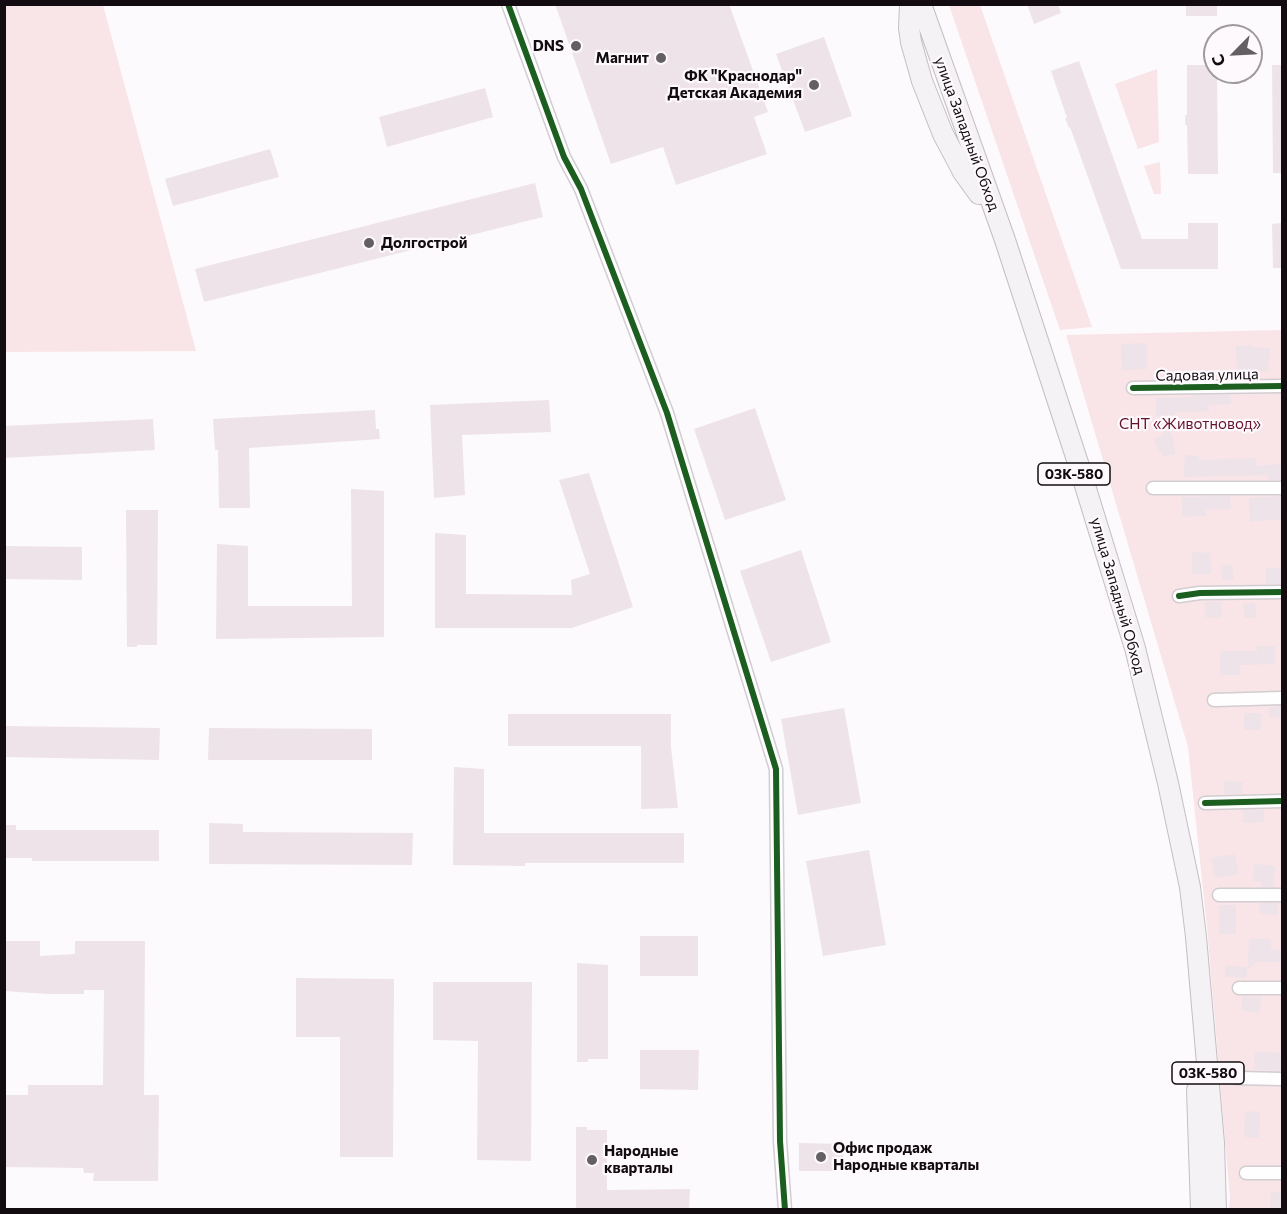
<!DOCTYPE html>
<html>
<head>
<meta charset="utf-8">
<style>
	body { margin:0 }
	#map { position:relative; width:1287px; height:1214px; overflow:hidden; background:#fcfafc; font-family:Commissioner,sans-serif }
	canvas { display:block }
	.frame { position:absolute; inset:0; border:6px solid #120c11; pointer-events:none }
	.north { position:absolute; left:1203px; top:24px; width:60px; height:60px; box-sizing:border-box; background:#fdf9fd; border:2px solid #9f9a9f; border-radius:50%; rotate:246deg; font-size:16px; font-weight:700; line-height:24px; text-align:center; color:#120c11 }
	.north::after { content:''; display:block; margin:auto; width:21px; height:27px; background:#645f63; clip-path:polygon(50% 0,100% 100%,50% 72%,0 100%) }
</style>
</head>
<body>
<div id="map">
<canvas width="1287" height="1214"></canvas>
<div class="frame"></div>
<div class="north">С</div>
</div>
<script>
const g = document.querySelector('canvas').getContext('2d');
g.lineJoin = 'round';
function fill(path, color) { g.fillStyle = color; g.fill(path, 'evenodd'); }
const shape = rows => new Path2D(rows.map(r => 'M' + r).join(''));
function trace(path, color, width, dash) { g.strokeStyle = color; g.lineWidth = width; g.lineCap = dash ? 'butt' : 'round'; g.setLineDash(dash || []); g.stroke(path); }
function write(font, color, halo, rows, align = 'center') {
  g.font = font + ' Commissioner,sans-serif'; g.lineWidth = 4.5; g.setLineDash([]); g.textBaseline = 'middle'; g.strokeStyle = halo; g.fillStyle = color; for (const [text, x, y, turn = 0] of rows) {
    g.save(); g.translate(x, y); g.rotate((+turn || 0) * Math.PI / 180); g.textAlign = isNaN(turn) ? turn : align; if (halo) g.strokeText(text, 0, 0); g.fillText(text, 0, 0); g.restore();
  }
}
fill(shape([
	[4,5,103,5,196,351,5,352],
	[949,5,980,5,1092,327,1060,330],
	[1157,69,1159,142,1138,149,1115,84],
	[1160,162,1161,194,1154,194,1144,166],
	[1282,330,1282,1209,1229,1209,1230,1199,1207,927,1188,747,1066,335]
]), '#f9e4e7');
fill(shape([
	[555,4,729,4,768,112,754,117,767,154,676,185,663,147,611,164],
	[1027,4,1058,4,1061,13,1034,24],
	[1186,4,1217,4,1217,16,1186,16],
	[824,37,852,116,805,132,776,54],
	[1079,61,1142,239,1188,239,1188,223,1218,223,1218,269,1121,269,1070,127,1069,128,1065,118,1067,118,1051,71],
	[1187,65,1215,65,1215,72,1217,72,1218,174,1188,174,1187,125,1185,125,1185,115,1187,115],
	[1272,65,1282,65,1282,173,1273,173],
	[485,88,493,117,387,147,379,117],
	[270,149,279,177,173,206,165,179],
	[535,183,543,217,204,302,195,269],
	[1282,223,1282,268,1273,268,1272,224],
	[1147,343,1147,369,1122,370,1121,344],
	[1251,345,1251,347,1270,348,1268,372,1237,371,1236,346],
	[1193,395,1231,395,1231,404,1209,405,1209,411,1175,412,1175,415,1156,416,1156,398,1193,397],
	[549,400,551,432,462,435,465,495,434,498,430,405],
	[755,408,786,500,725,520,694,429],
	[375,410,376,429,379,429,380,439,249,448,250,508,219,508,218,450,215,450,213,419],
	[153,419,155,450,4,458,4,426],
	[1166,428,1172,435,1175,454,1163,456,1155,444,1154,438,1162,436],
	[1185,455,1199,456,1199,460,1256,458,1256,466,1282,464,1282,480,1268,480,1268,475,1184,477],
	[589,473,633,607,572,628,435,628,435,533,466,535,466,594,572,595,571,580,590,574,559,480],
	[351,489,384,491,384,637,216,639,217,544,248,546,248,606,352,606],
	[1230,496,1231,509,1206,510,1206,516,1182,517,1182,497],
	[1282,496,1282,519,1250,522,1249,498],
	[126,510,158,510,157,645,137,645,137,647,127,647],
	[4,546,82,547,82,580,4,579],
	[801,550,831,642,771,662,740,571],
	[1192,552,1211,553,1211,574,1192,574],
	[1232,565,1234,579,1222,580,1221,566],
	[1266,568,1282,568,1282,584,1266,584],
	[1205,602,1222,602,1221,618,1205,617],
	[1255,603,1256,617,1245,618,1243,604],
	[1257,646,1275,646,1275,664,1240,665,1240,675,1220,675,1220,651,1257,651],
	[1282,706,1281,717,1269,718,1269,707],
	[844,708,861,803,798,815,781,719],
	[1244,713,1261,713,1261,730,1244,730],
	[508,714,671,714,671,747,678,808,641,809,641,746,508,746],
	[4,726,160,728,159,760,4,757],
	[209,728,372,729,372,760,208,760],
	[454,767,484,769,484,833,684,833,684,863,525,863,525,866,453,865],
	[1224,781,1243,782,1242,794,1224,794],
	[1243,810,1264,810,1264,822,1243,823],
	[209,823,243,824,243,832,413,833,412,865,209,864],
	[4,825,16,825,16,830,159,830,159,861,32,861,32,858,4,858],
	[869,850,886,945,823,956,806,861],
	[1235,854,1239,874,1215,878,1211,858],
	[1254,864,1275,866,1274,887,1261,887,1262,882,1253,881],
	[1260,903,1278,903,1277,915,1259,913],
	[1219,905,1236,905,1236,934,1219,934],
	[640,936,698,936,698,976,640,976],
	[1249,939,1271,939,1271,949,1282,950,1282,962,1256,962,1248,970],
	[4,941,40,941,40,956,75,954,75,941,145,941,144,1095,159,1095,158,1181,93,1181,94,1173,84,1173,83,1168,4,1167,4,1095,28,1095,28,1085,103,1085,104,990,84,990,84,994,48,994,4,991],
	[577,963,608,965,608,1059,588,1059,588,1062,577,1062],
	[1226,966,1247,967,1246,978,1225,977],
	[296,978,394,979,393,1157,340,1157,340,1037,296,1037],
	[433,982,532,982,531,1161,477,1160,478,1041,433,1040],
	[1242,996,1261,997,1260,1013,1241,1011],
	[640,1050,699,1050,698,1090,640,1089],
	[1255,1052,1282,1053,1282,1071,1254,1070],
	[1245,1111,1260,1112,1259,1138,1244,1137],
	[576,1127,587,1127,587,1130,607,1130,607,1190,690,1189,689,1209,576,1209],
	[799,1143,844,1144,843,1171,799,1171],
	[1271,1192,1282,1192,1282,1208,1270,1208]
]), '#eee3e8');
const minor = shape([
	[508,4,564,157,581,189,667,413,776,769,780,1141,785,1210],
	[1133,388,1282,386],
	[1153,488,1282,488],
	[1179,596,1200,593,1282,592],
	[1214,700,1282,698],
	[1205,803,1282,801],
	[1219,895,1282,895],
	[1239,988,1282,988],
	[1236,1078,1282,1079],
	[1246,1173,1282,1173]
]);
const trunk = shape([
	[921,4,1005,240,1079,466,1135,648,1168,783,1190,887,1196,937,1214,1143,1216,1210],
	[910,5,909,28,911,42,922,81,943,134,963,172,979,194],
	[1197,1090,1201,1210]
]);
trace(minor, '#d1cdd1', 15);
trace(trunk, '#c3bfc5', 22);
trace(minor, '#fffeff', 12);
trace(trunk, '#f5f2f6', 20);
trace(shape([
	[508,4,564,157,581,189,667,413,776,769,780,1141,785,1210],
	[1133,388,1282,386],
	[1179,596,1200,593,1282,592],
	[1205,803,1282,801]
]), '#1b5e20', 6);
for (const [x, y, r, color] of [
	[576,46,6,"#645f63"],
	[661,58,6,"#645f63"],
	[814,85,6,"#645f63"],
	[369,243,6,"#645f63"],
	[821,1157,6,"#645f63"],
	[592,1160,6,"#645f63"]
]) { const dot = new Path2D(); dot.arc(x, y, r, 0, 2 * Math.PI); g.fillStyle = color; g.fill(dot); trace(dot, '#fdf9fd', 2); }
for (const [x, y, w] of [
	[1074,474,72],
	[1208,1073,72]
]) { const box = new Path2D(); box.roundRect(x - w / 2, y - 11, w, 22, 4.5); g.fillStyle = '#fdf9fd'; g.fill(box); trace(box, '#120c11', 1.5); }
write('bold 14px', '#120c11', null, [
	["03К-580",1074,474],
	["03К-580",1208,1073]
]);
write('bold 15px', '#120c11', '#fdf9fd', [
	["DNS",564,46],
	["Магнит",649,58],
	["ФК \"Краснодар\"",802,76],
	["Детская Академия",802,93],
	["Долгострой",381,243,"left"],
	["Офис продаж",833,1148,"left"],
	["Народные кварталы",833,1165,"left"],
	["Народные",604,1151,"left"],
	["кварталы",604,1168,"left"]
], 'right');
write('15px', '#120c11', '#fdf9fd', [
	["улица Западный Обход",967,134,70],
	["Садовая улица",1207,375,-1],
	["улица Западный Обход",1118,596,74]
]);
write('15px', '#651329', '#fdf9fd', [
	["СНТ «Животновод»",1190,424]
]);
</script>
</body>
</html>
